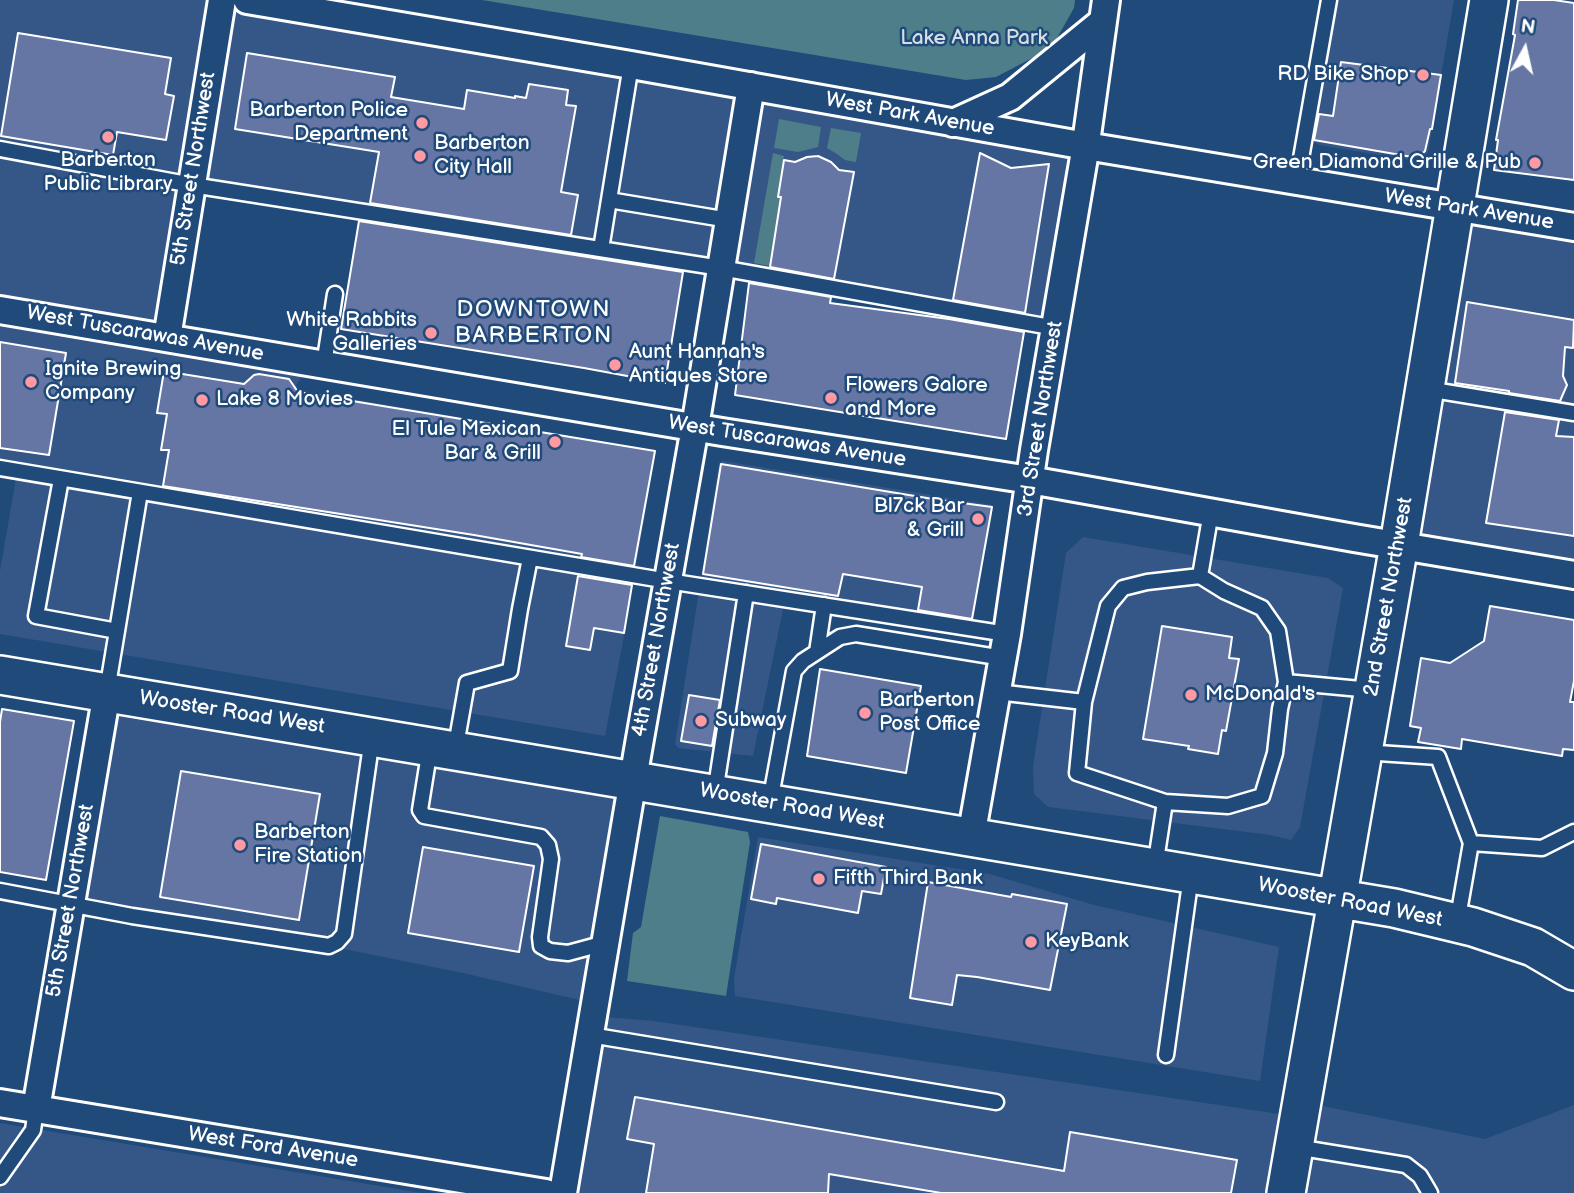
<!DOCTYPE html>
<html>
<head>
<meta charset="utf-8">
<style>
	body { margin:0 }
	#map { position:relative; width:1574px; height:1193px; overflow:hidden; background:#1f4a7a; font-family:"Balsamiq Sans",sans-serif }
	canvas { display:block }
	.north { position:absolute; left:1490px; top:14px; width:70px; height:70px; -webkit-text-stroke:5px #1f4a7a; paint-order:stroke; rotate:8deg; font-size:19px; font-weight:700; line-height:28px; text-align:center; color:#fff }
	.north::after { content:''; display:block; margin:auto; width:24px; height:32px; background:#fff; clip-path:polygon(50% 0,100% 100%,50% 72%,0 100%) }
</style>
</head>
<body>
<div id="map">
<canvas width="1574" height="1193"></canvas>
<div class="north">N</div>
</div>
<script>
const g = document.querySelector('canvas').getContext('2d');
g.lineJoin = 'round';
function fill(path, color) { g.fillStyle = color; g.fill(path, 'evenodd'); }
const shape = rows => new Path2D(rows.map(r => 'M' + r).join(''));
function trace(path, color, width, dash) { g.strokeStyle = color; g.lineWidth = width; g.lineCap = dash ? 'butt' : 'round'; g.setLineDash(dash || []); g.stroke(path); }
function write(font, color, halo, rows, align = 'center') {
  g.font = font + ' "Balsamiq Sans",sans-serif'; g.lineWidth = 5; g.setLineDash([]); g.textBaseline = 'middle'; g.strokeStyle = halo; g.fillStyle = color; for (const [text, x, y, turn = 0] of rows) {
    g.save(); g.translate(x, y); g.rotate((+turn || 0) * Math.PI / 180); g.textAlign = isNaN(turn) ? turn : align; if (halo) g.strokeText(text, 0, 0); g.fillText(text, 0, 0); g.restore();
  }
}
fill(shape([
	[0,0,247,0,1086,146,1056,328,192,185,167,338,312,363,296,385,298,390,656,450,625,631,605,736,0,634,0,571,17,472,0,468],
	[1335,0,1454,0,1428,152,1421,162,1319,145,1313,141],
	[1455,208,1574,227,1574,574,1399,545],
	[723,461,992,505,993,507,973,622,786,595,753,756,678,748,675,744,719,463],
	[1083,537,1328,578,1343,588,1300,827,1291,840,1270,835,1048,807,1034,794,1033,766,1066,553],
	[107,692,632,781,588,1002,463,973,329,946,71,903],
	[758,837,990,874,1094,905,1279,947,1260,1081,735,996,734,978],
	[593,1016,654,1021,1286,1115,1286,1193,563,1193],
	[1313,1104,1485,1139,1574,1105,1574,1193,1299,1193],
	[0,1123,422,1193,0,1193]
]), '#345787');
fill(shape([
	[482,0,1075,0,1074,8,1057,38,1038,55,996,77,966,80],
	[779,119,821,127,818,147,798,152,774,148],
	[831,128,861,133,856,162,845,160,837,154,827,148],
	[773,153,784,156,778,196,781,197,770,266,754,263],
	[660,816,748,832,750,842,726,996,627,981,633,933,641,927]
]), '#4e7e89');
const building = shape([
	[1518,0,1554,0,1574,3,1574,180,1494,170,1498,140,1496,140,1515,35,1513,34,1518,0],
	[18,33,171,58,165,94,174,96,166,140,117,132,113,155,1,136,18,33],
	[247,53,395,77,391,97,464,109,467,90,515,98,515,96,526,98,529,84,568,90,566,105,576,106,561,192,578,195,571,235,370,203,379,152,235,129,247,53],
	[1341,62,1441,75,1432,129,1430,129,1425,151,1418,158,1314,140,1319,114,1333,116,1341,62],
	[980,153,1011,168,1049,164,1025,313,953,300,980,153],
	[818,156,831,162,839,170,854,172,834,279,770,267,781,197,778,197,784,160,795,162,807,157,818,156],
	[359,221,683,272,665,383,584,368,341,329,359,221],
	[749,283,831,297,830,303,949,319,1024,332,1006,439,735,395,749,283],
	[1467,302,1574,320,1573,348,1565,347,1563,376,1567,385,1560,401,1509,393,1509,391,1455,383,1467,302],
	[0,342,66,353,49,455,0,448,0,342],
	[164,371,244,384,254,375,259,374,289,379,298,392,655,451,634,566,581,557,582,554,474,535,163,486,169,450,161,450,167,414,157,413,164,371],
	[1505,412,1559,420,1556,436,1574,437,1574,536,1486,523,1505,412],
	[721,464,933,499,992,507,972,619,918,610,922,587,843,574,838,596,703,574,721,464],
	[578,576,632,585,624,633,594,628,590,650,566,646,578,576],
	[1490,606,1574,620,1574,681,1570,702,1574,702,1574,750,1563,749,1562,756,1462,739,1461,749,1418,742,1421,728,1410,726,1421,658,1450,663,1484,641,1490,606],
	[1162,626,1232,637,1229,658,1239,659,1226,731,1222,730,1218,754,1188,749,1189,746,1143,739,1162,626],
	[820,669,921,686,906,773,807,756,820,669],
	[689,695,720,700,712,746,681,741,689,695],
	[2,709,74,721,46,880,0,872,0,722,2,709],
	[181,771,320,794,299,920,160,897,181,771],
	[761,844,886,867,881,894,862,891,858,913,777,898,776,904,751,899,761,844],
	[423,847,534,866,519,952,408,933,423,847],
	[928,882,1011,897,1012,894,1067,904,1050,990,977,977,957,975,952,1005,910,998,928,882],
	[635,1097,1064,1171,1070,1132,1237,1160,1231,1193,941,1193,829,1174,828,1193,646,1193,654,1144,627,1139,635,1097]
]);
fill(building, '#6576a5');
trace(building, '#fff', 2);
const lane = shape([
	[631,65,609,200,729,220],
	[0,149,192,185,721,268,1056,328],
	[1297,181,1329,0],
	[601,249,609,200],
	[324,365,335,294],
	[1427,389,1574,413],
	[0,468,668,581,1007,634],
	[61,479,36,616,117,631,107,691],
	[1200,576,1224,591,1262,608,1278,631,1286,682,1280,709,1275,753,1262,796,1228,806,1165,802,1077,773,1084,702,1108,606,1123,588,1147,582,1200,576],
	[1200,576,1211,512],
	[117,631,140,492],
	[817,652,824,605],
	[1286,682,1371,690],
	[997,692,1084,702],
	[430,748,420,810,424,816,541,837,548,845,551,859,540,937,541,946,550,951,568,953,605,943],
	[455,751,467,683,510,671,520,609,530,558],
	[1363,752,1438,757,1471,843,1457,923],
	[715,793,746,593],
	[770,802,794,671,803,661,840,637,856,634,1003,658],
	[1471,843,1542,848,1574,832],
	[1155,867,1165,802],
	[0,891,132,916,329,946,337,942,344,934,372,738],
	[590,1035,996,1102],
	[1166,1055,1191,876],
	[1296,1147,1406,1165,1420,1176,1430,1193],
	[0,1177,33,1130,36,1109]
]);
const street = shape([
	[247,0,631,65,1086,146,1574,227],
	[953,123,1010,97,1102,22],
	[0,310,722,432,1030,480,1354,538,1574,575],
	[167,338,222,0],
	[971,837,1007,634,1034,450,1084,157,1106,0],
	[0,1103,546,1193],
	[36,1109,107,692],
	[563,1193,638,750,695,427,751,86]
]);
const secondary = shape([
	[0,675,1394,908,1473,927,1533,947,1574,971],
	[1286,1193,1399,545,1489,0]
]);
trace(lane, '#fff', 19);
trace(street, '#fff', 32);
trace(secondary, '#fff', 42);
trace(lane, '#1f4a7a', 14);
trace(street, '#1f4a7a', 26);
trace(secondary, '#1f4a7a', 37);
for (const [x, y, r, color] of [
	[1423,75,7,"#ff9aa2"],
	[422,123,7,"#ff9aa2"],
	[108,137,7,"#ff9aa2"],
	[420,156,7,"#ff9aa2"],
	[1535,163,7,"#ff9aa2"],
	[431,333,7,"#ff9aa2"],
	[615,365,7,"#ff9aa2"],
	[31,382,7,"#ff9aa2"],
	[831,398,7,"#ff9aa2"],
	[202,400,7,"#ff9aa2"],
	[555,442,7,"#ff9aa2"],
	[978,519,7,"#ff9aa2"],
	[1191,695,7,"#ff9aa2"],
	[865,713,7,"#ff9aa2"],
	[701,721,7,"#ff9aa2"],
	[240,845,7,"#ff9aa2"],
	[819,879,7,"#ff9aa2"],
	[1031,942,7,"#ff9aa2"]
]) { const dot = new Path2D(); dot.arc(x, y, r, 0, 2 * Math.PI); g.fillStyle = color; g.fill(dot); trace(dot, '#1f4a7a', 2.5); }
write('21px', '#d3dfe2', '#1f4a7a', [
	["Lake Anna Park",974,39]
]);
write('21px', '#fff', '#1f4a7a', [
	["RD Bike Shop",1409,75,"right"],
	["Barberton Police",408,111,"right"],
	["Department",408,135,"right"],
	["Barberton",434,144],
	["City Hall",434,168],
	["Barberton",108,161,"center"],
	["Public Library",108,185,"center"],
	["Green Diamond Grille & Pub",1521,163,"right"],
	["White Rabbits",417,321,"right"],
	["Galleries",417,345,"right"],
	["Aunt Hannah's",629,353],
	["Antiques Store",629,377],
	["Ignite Brewing",45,370],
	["Company",45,394],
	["Flowers Galore",845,386],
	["and More",845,410],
	["Lake 8 Movies",216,400],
	["El Tule Mexican",541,430,"right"],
	["Bar & Grill",541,454,"right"],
	["Bl7ck Bar",964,507,"right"],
	["& Grill",964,531,"right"],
	["McDonald's",1205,695],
	["Barberton",879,701],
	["Post Office",879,725],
	["Subway",715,721],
	["Barberton",254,833],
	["Fire Station",254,857],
	["Fifth Third Bank",833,879],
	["KeyBank",1045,942]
], 'left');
write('21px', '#fff', '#1f4a7a', [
	["West Park Avenue",910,115,10],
	["5th Street Northwest",194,169,-81],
	["West Park Avenue",1469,210,9],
	["West Tuscarawas Avenue",145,334,10],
	["3rd Street Northwest",1041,419,-81],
	["West Tuscarawas Avenue",787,442,9],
	["2nd Street Northwest",1389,597,-80],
	["4th Street Northwest",657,640,-80],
	["Wooster Road West",232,713,9],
	["Wooster Road West",792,807,10],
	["5th Street Northwest",71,901,-80],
	["Wooster Road West",1350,903,11],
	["West Ford Avenue",273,1148,9]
]);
g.letterSpacing = '2px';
write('23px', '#fff', '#1f4a7a', [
	["DOWNTOWN",534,310],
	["BARBERTON",534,336]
]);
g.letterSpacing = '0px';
</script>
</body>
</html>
